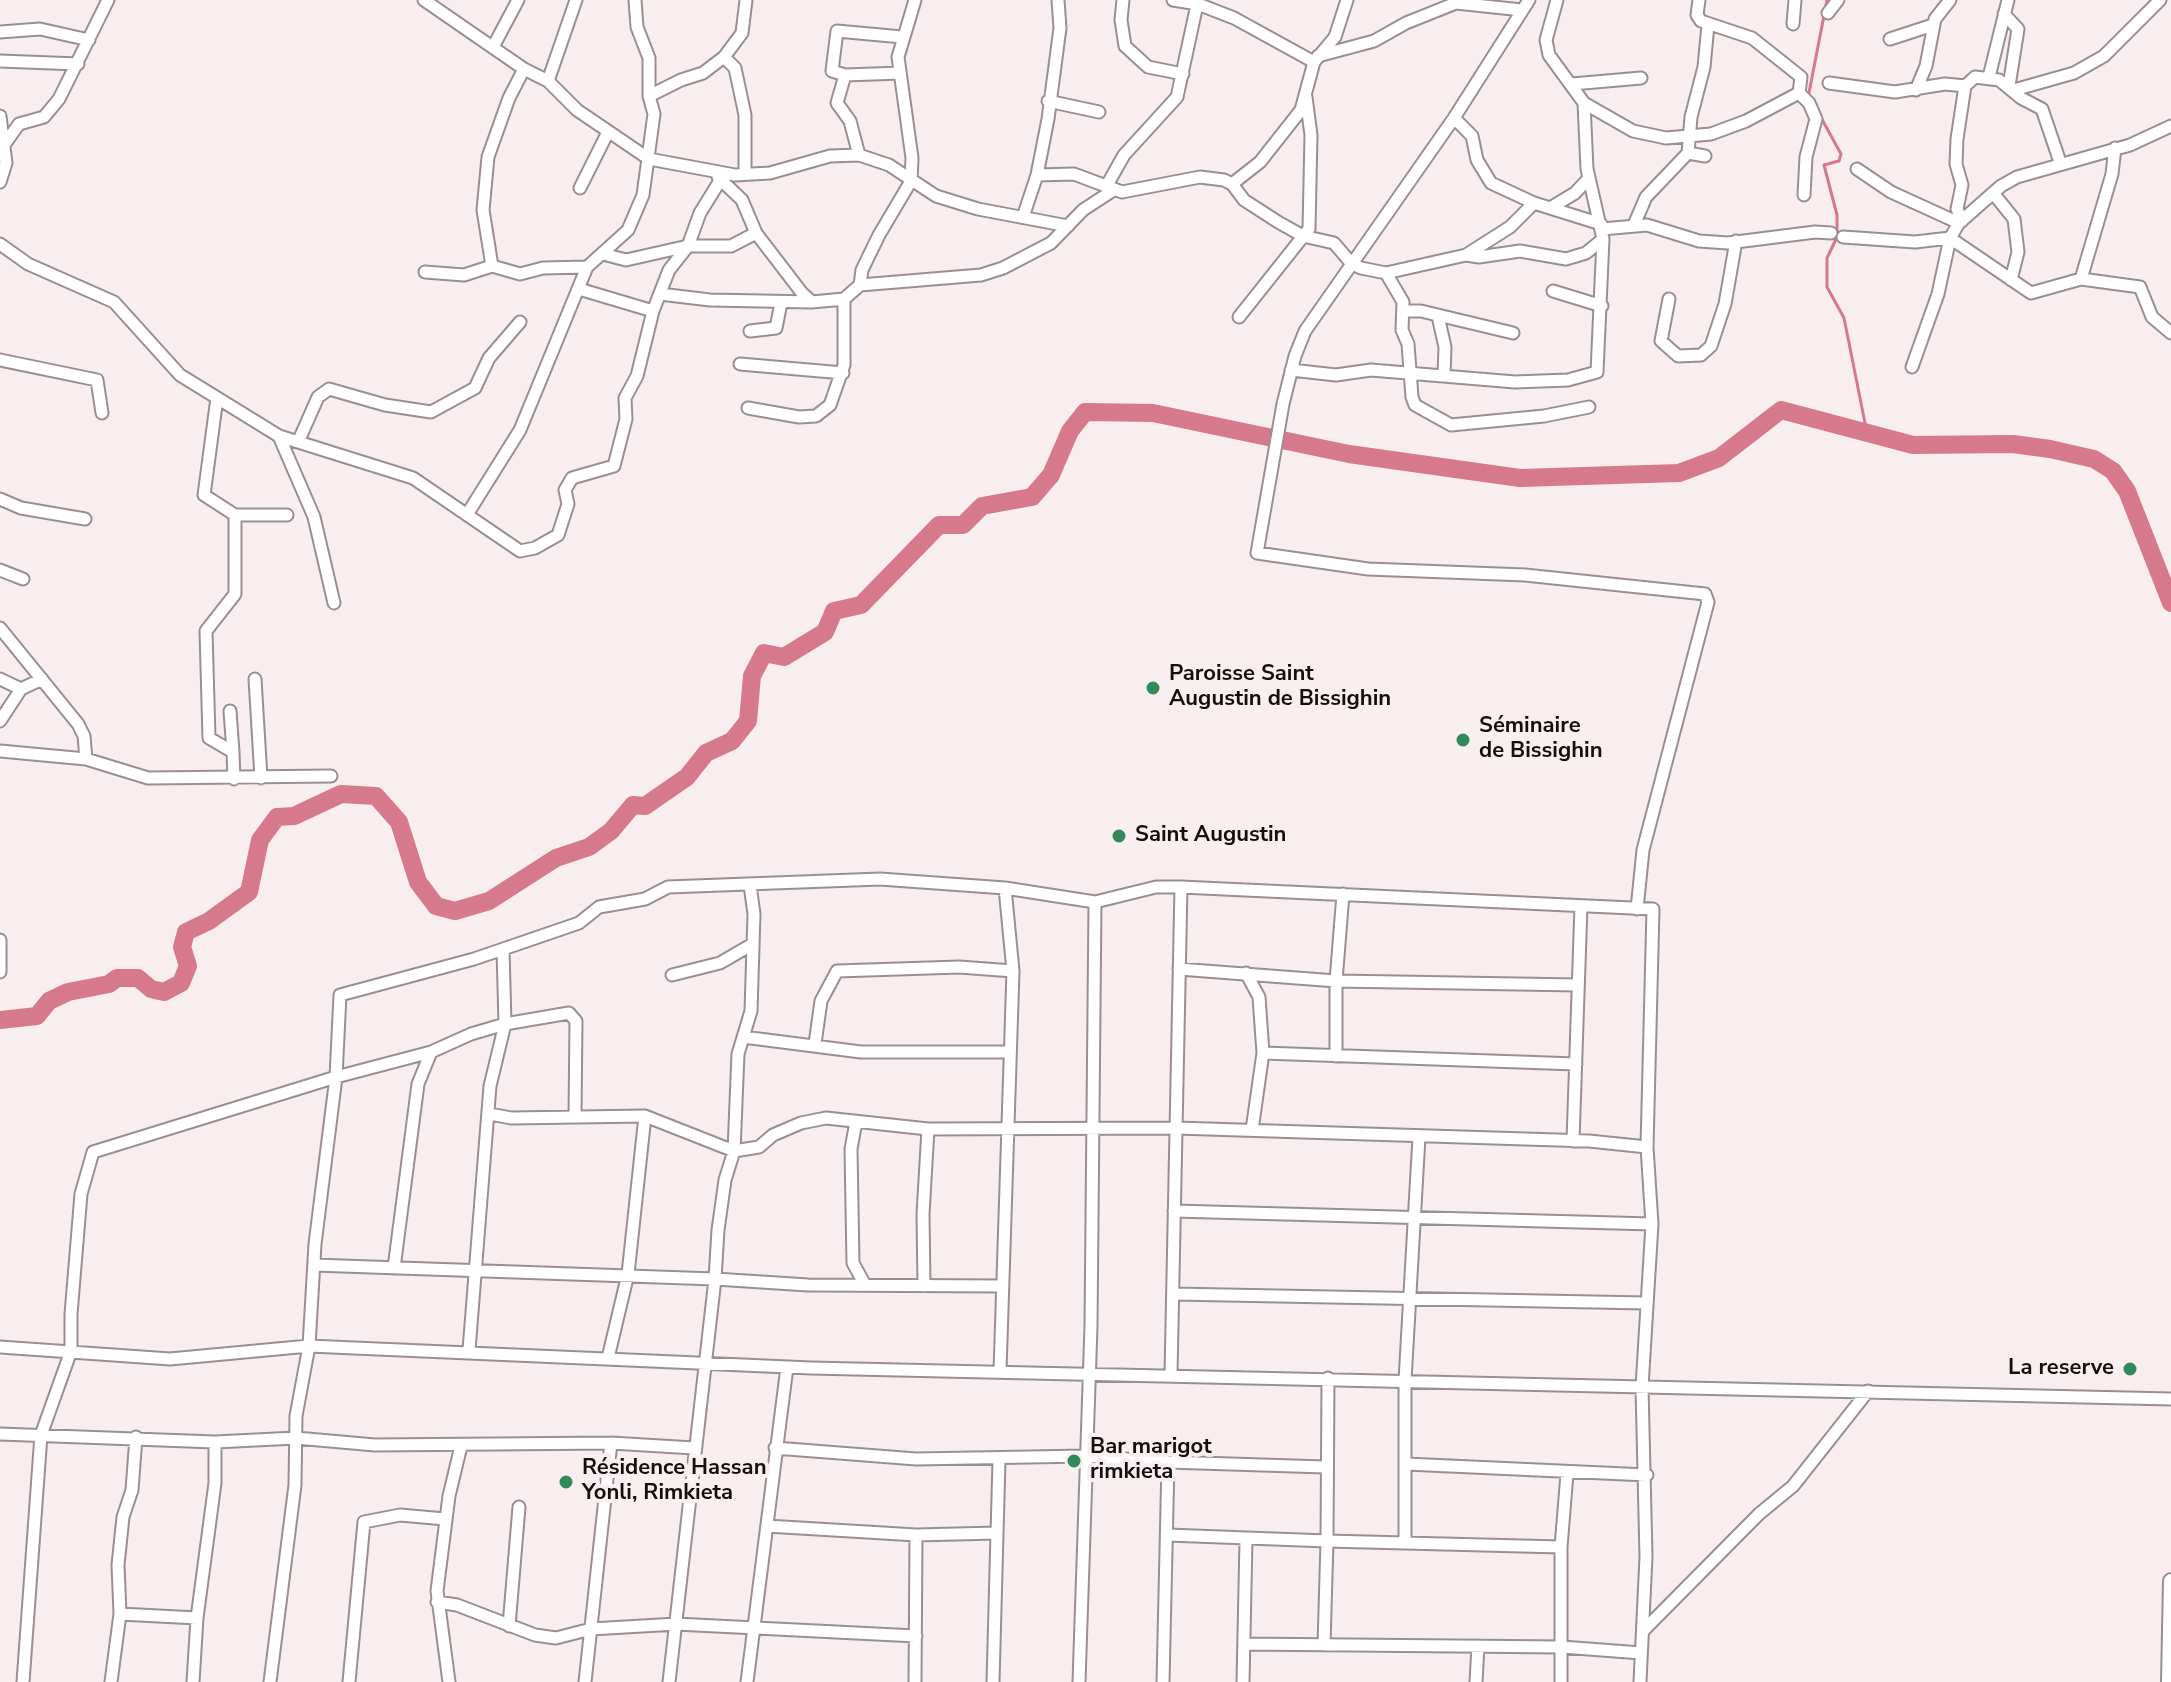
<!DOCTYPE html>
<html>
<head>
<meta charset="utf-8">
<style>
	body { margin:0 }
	canvas { display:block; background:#f9eeef }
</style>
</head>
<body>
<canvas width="2171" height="1682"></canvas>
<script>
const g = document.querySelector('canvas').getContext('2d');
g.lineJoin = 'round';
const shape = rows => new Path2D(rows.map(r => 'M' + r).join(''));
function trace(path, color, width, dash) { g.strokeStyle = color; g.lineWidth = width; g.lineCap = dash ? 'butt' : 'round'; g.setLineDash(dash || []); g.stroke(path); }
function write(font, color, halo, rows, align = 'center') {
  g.font = font + ' "Nunito Sans",sans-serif'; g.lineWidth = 8; g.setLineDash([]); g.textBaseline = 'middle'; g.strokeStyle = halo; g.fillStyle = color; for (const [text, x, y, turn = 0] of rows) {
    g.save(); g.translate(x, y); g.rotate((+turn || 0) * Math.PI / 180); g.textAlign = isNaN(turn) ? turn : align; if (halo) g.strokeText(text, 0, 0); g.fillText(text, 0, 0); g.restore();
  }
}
trace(shape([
	[1808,98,1827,0],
	[1819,114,1841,154,1839,161,1824,165,1837,215,1837,237,1827,258,1827,287,1844,318,1867,433]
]), '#d7798d', 3);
trace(shape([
	[0,1020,37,1016,49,1001,68,992,109,984,117,978,138,978,151,989,164,992,181,983,188,966,182,947,186,932,209,921,249,892,260,840,277,817,294,816,341,794,376,796,399,822,418,882,436,906,455,911,489,901,556,858,589,847,611,831,633,805,645,806,687,777,706,753,732,741,748,721,752,676,764,653,784,657,825,632,834,611,861,605,939,525,963,525,982,506,1032,497,1051,475,1070,431,1085,412,1153,413,1349,454,1520,478,1679,473,1719,458,1781,410,1913,445,2013,444,2050,449,2094,459,2113,471,2127,491,2171,603]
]), '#d7798d', 18);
const minor = shape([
	[424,0,524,69,548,81,577,110,649,159,735,175,770,173,830,156,859,155,889,165,936,196,978,209,1068,226],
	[1123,0,1121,20,1125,46,1148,67,1183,74],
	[1173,0,1198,4,1234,18,1314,62],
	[1529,0,1454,118,1305,331,1295,356,1283,404,1257,553,1368,569,1525,575,1705,594,1708,602,1643,850,1637,909],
	[1557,0,1546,40,1549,55,1584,103,1633,131,1666,138,1711,134,1746,121,1799,93],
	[1699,0,1697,15,1701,21,1752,38,1801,77,1799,93,1809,103,1816,119,1806,157,1804,195],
	[1828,13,1838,0],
	[2004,14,2018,29,2009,86],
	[1793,24,1795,0],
	[0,32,40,29,89,40],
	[1890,39,1933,25],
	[493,47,518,0],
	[1318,56,1374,41,1406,23,1456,3,1522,10],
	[724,57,735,68,745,115,745,173],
	[0,61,78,64],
	[524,69,509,98,488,157,483,210,492,266,520,274,543,268,587,267],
	[845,75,832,71,837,31,902,37],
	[1989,77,2008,0],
	[548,81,576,0],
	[1829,83,1895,92,1945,84,1965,86],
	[1572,84,1641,78],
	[1916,90,1926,66,1935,19,1950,0],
	[2014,90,2074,73,2104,56,2160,0],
	[649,96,681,80,703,73,724,57,742,33,746,0],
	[1048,101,1099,112],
	[0,116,6,163,0,182],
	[1454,118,1472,136,1477,160,1491,183,1534,203,1601,224],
	[4,145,19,124,44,117,59,99,108,0],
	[1688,153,1705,156],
	[859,155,850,121,837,103,845,75,900,73],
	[1857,169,1891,192,1959,223],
	[1037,175,1074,174,1122,192,1200,177,1224,180,1232,184,1244,200,1278,222,1303,236,1334,243,1351,263,1361,268,1386,273,1403,302,1402,330,1408,344,1412,397,1415,405,1451,425,1544,416,1589,407],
	[718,177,742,200,756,233,802,293,812,302],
	[1232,184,1260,162,1301,110,1314,62,1335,37,1347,0],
	[1106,187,1124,155,1177,97,1198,0],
	[580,188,608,132],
	[1993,193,2014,219,2018,252,2011,280],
	[1552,207,1575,193,1589,178],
	[1023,217,1037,175,1048,119,1060,28,1058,0],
	[1962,221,1957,209,1962,185,1956,164,1957,139,1965,86,1975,77,1999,80,2021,98,2042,109,2060,162],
	[1634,225,1646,197,1688,153,1691,117,1704,67,1708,25],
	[1602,229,1647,225,1699,241,1728,243,1815,232,1831,233],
	[1843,237,1915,242,1950,238,2031,293,2081,279,2140,287,2152,317,2171,333],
	[0,244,28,264,114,302,180,375,279,436,413,478,520,551,535,548,558,535,568,504,565,490,572,478,614,466,626,419,625,398,637,376,653,311,669,270,688,246,700,213,721,179],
	[603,254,626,260,688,246,731,246,756,233],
	[1466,255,1479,257,1520,251,1566,259,1586,253,1603,239],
	[425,272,464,275,492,266],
	[1386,273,1466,255,1510,227,1534,203],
	[2081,279,2112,174,2115,148],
	[860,285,862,270,879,235,911,181,912,158,898,57,915,0],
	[579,289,653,311],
	[1553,291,1602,306],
	[660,294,710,300,812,302,844,299,860,285,981,275,1003,268,1051,243,1083,210,1112,191],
	[1669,299,1661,341,1678,356,1701,355,1711,346,1725,304,1736,241],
	[1403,311,1421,311,1513,333],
	[1438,316,1445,347,1444,376],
	[1239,317,1309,229,1311,135,1306,97],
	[750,331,776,328,781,303],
	[0,360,97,380,102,413],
	[740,364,843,373],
	[1912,367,1938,294,1950,238,1959,223,2001,186,2017,177,2130,145,2171,126],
	[1291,370,1336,375,1371,370,1515,382,1568,380,1597,372,1603,239,1587,169,1584,103],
	[217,398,204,495,235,515,287,515],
	[748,408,799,417,816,416,830,405,844,365,844,299],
	[279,436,314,517,334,603],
	[299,440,318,397,329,389,385,405,431,412,475,388,489,358,520,322],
	[0,499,21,508,85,519],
	[468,513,520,430,587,267,628,230,643,195,654,114,649,96,649,58,637,27,635,0],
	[0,570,23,579],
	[0,628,78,724,84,736,86,759,148,778,331,776],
	[0,679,21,689],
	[255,679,261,778],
	[230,711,233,752],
	[0,721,21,689,42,679],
	[0,751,86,759],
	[234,779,233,752,209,738,206,631,235,594,235,515],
	[0,940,0,972],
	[1179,969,1336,981,1578,985],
	[1246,973,1259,997,1263,1053],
	[672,975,720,963,751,945],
	[743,1037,861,1052,1010,1052],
	[815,1044,821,1001,837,971,959,967,1013,971],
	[1336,1056,1336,981,1343,894],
	[490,1114,511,1118,645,1116,734,1151,759,1147,773,1135,801,1123,826,1118,928,1129,1176,1128,1589,1141,1647,1147],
	[856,1122,851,1149,853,1263,865,1285],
	[1252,1130,1263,1053,1576,1064],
	[1573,1141,1581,906],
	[1174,1211,1652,1224],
	[314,1265,715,1279,718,1230,725,1180,734,1151,738,1054,751,1011,754,914,750,885],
	[394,1268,418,1084,431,1052,471,1034,505,1024,569,1013,576,1021,575,1116],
	[924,1286,923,1214,928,1129],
	[1173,1294,1646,1303],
	[0,1347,170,1359,309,1346,811,1368,2171,1399],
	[469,1350,490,1086,505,1024,503,949],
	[608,1358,628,1274,645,1116],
	[1000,1371,1013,971,1005,888],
	[1171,1374,1181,887],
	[0,1434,215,1442,296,1438,375,1445,611,1443,694,1448],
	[775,1448,916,1459,1085,1456,1168,1462,1163,1682],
	[1168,1462,1325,1467],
	[1406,1464,1647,1475],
	[767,1526,916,1535,997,1533],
	[1168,1535,1327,1541,1328,1378],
	[1405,1543,1405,1380,1419,1137],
	[437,1602,457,1605,535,1635,556,1638,591,1629,676,1624,916,1636],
	[120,1614,197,1618],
	[509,1626,519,1507],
	[1644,1630,1759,1514,1793,1486,1868,1391],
	[1244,1644,1562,1647,1641,1653],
	[1324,1645,1327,1541,1561,1547],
	[23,1682,41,1435,71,1351,71,1314,81,1194,93,1152,336,1077,431,1052],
	[111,1682,120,1614,118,1565,123,1517,132,1490,136,1437],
	[193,1682,197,1618,215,1483,215,1442],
	[270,1682,295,1485,296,1416,309,1346,315,1244,336,1077,340,995,474,959,579,923,599,907,645,899,668,887,880,879,1005,888,1095,902,1156,887,1181,887,1653,909,1647,1147,1652,1224,1642,1387,1646,1557,1640,1682],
	[349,1682,364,1522,400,1515,445,1519],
	[449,1682,437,1591,449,1496,461,1446],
	[585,1682,611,1443],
	[669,1682,715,1279,808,1285,1003,1286],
	[747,1682,787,1367],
	[915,1682,916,1535],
	[993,1682,999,1460],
	[1079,1682,1091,1326,1095,902],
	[1243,1682,1246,1540],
	[1476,1682,1478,1646],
	[1561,1682,1561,1547,1567,1474]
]);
const tertiary = shape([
	[2169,1682,2171,1581]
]);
trace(minor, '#998f91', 15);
trace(tertiary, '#998f91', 18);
trace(minor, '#fff', 11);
trace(tertiary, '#fff', 14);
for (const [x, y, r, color] of [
	[1153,688,8,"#33895c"],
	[1463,740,8,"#33895c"],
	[1119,836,8,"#33895c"],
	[2130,1369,8,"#33895c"],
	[1074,1461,8,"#33895c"],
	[566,1482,8,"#33895c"]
]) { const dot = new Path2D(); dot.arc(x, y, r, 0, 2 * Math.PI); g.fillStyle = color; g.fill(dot); trace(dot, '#f9eeef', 3); }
write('bold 22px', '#120f0f', '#f9eeef', [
	["Paroisse Saint",1169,675],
	["Augustin de Bissighin",1169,700],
	["Séminaire",1479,727],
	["de Bissighin",1479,752],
	["Saint Augustin",1135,836],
	["La reserve",2114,1369,"right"],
	["Bar marigot",1090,1448],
	["rimkieta",1090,1473],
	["Résidence Hassan",582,1469],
	["Yonli, Rimkieta",582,1494]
], 'left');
</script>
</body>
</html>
